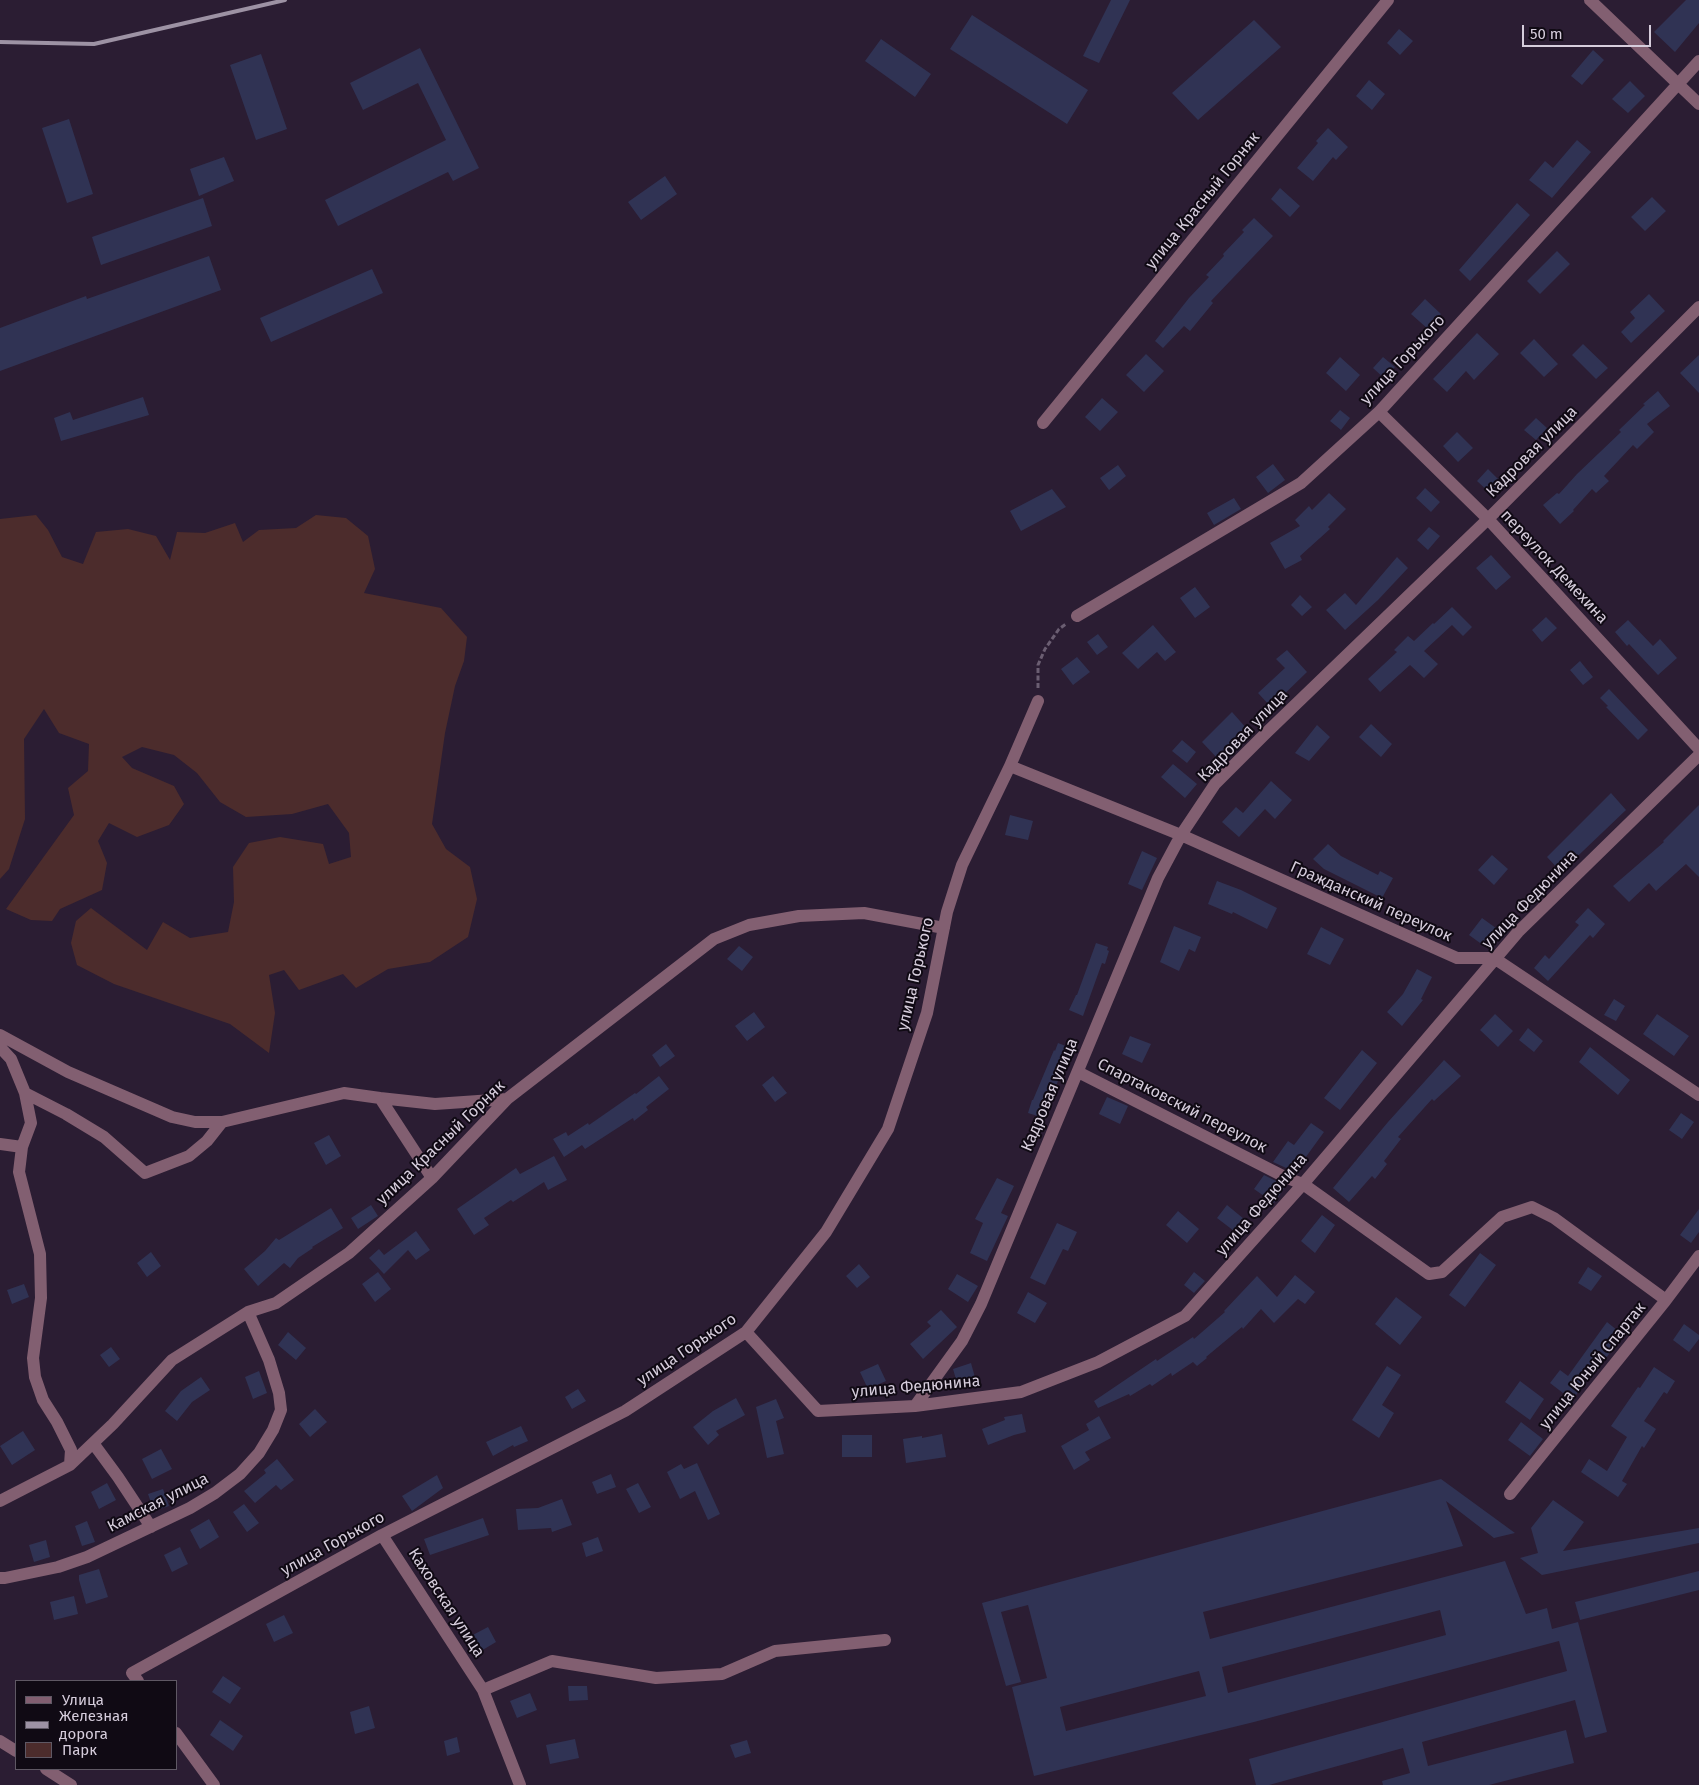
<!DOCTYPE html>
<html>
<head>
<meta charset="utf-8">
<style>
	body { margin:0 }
	#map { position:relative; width:1699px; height:1785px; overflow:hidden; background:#2b1d33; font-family:"Fira Sans",sans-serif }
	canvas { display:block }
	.legend { position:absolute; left:15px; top:1680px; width:162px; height:90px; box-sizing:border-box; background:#100a14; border:1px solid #5f5864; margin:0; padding:6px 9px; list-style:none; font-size:15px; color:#d6cddc }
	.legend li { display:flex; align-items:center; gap:10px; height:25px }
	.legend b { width:25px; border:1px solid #5f5864 }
	.scale { position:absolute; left:1522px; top:25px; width:129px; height:22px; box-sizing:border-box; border:2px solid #d6cddc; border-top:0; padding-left:6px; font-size:15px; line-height:18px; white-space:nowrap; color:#d6cddc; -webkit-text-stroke:4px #100a14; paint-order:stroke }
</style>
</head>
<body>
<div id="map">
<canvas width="1699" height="1785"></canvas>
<ul class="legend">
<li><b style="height:6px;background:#825f71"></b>Улица</li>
<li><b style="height:6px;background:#9d92a4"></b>Железная дорога</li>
<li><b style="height:14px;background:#4c2c2c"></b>Парк</li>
</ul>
<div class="scale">50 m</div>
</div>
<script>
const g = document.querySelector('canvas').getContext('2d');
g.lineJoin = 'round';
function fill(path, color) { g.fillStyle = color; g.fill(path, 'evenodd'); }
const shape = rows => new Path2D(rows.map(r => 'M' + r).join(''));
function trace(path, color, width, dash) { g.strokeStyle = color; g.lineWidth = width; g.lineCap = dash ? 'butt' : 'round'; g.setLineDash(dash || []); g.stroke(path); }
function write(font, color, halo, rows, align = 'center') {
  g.font = font + ' "Fira Sans",sans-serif'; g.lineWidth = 4; g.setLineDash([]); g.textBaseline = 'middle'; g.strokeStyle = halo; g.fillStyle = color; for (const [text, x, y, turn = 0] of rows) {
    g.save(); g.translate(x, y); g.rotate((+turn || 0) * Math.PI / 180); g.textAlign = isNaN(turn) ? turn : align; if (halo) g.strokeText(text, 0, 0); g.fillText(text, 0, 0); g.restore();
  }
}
fill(shape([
	[36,515,48,530,62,557,83,564,96,532,128,529,156,536,170,560,177,532,205,533,235,523,243,542,259,530,296,528,316,515,346,518,368,536,375,569,364,593,441,608,467,637,464,661,455,686,445,733,432,824,446,849,470,867,477,899,468,937,430,962,388,969,356,988,343,974,299,990,284,970,269,975,275,1013,269,1053,230,1024,114,984,77,965,71,943,76,921,91,908,147,950,163,922,190,938,228,932,234,902,233,867,249,843,280,837,323,844,329,864,351,857,349,833,328,804,292,814,246,817,220,802,197,773,174,755,142,747,122,757,132,768,174,786,184,804,169,825,137,837,109,823,98,841,107,863,102,890,60,909,52,921,31,920,6,909,74,815,68,788,88,771,89,744,59,733,44,709,24,739,25,819,9,869,0,879,0,519]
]), '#4c2c2c');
fill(shape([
	[1111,0,1130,0,1099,63,1083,56],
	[1686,0,1699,0,1699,23,1675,52,1654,32],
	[972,15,1088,90,1067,124,950,49],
	[1254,20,1281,47,1198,120,1172,93],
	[1399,29,1413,41,1400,55,1387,43],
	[881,39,931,74,915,97,865,61],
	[420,48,479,168,453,181,448,172,338,226,325,200,446,140,418,83,363,110,350,83],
	[1593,50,1604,60,1582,85,1571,76],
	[261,54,287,129,256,140,230,65],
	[1369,80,1385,94,1372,110,1356,96],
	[1630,81,1645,96,1628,113,1612,99],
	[69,119,93,194,67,203,42,128],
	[1328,128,1348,147,1336,160,1333,157,1313,181,1297,168,1318,143,1316,141],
	[1577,140,1591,152,1552,198,1529,180,1545,161,1553,168],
	[224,157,234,181,199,196,190,169],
	[665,176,677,194,641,220,628,202],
	[1280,188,1300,206,1290,217,1271,199],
	[1652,197,1666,211,1645,231,1631,217],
	[203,198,212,226,101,265,92,237],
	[1517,203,1530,215,1470,281,1459,270],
	[1254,218,1273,236,1211,301,1213,303,1190,331,1184,326,1163,348,1155,341,1189,298,1209,277,1206,275,1224,256,1223,254,1244,232,1242,230],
	[1557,251,1570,264,1540,294,1527,281],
	[209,256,221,290,0,371,0,328,86,296,87,299],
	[372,269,383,293,271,342,260,318],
	[1649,294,1665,311,1631,343,1621,332,1635,318,1630,312],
	[1425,299,1441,314,1428,329,1411,314],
	[1477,333,1499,354,1474,380,1466,371,1447,392,1433,379],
	[1534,339,1558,364,1544,377,1520,353],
	[1583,344,1608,368,1596,379,1572,355],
	[1146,354,1164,371,1144,392,1126,375],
	[1699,355,1699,393,1680,373],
	[1340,357,1360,375,1346,391,1326,373],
	[1383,357,1395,367,1385,379,1373,368],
	[1658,391,1670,406,1647,424,1654,432,1637,449,1633,445,1604,476,1609,481,1596,493,1592,489,1573,510,1574,511,1560,524,1543,505,1557,493,1559,494,1577,474,1621,432,1619,430,1645,405,1643,404],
	[143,397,149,415,61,441,54,418,70,412,73,420],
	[1102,398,1118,412,1100,431,1085,417],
	[1340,410,1350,418,1341,430,1330,421],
	[1536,418,1547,428,1536,440,1524,430],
	[1457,432,1473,448,1458,462,1443,446],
	[1273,464,1285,480,1268,493,1256,477],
	[1118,465,1126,476,1109,490,1100,478],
	[1488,469,1503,484,1492,495,1477,481],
	[1425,488,1440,502,1431,512,1416,498],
	[1052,489,1066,507,1021,531,1010,511],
	[1329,493,1346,509,1328,527,1330,529,1300,556,1302,560,1285,569,1270,543,1300,526,1295,520,1309,506,1312,510],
	[1234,498,1241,509,1214,525,1207,513],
	[1429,527,1440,536,1428,550,1417,540],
	[1491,555,1511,577,1496,590,1476,568],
	[1397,557,1408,568,1378,600,1345,630,1326,610,1345,593,1356,605],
	[1195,587,1210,607,1195,618,1180,598],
	[1300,595,1312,607,1302,616,1291,605],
	[1452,607,1472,627,1463,636,1452,625,1424,651,1438,664,1424,678,1410,665,1380,692,1368,679,1397,652,1394,650,1408,636,1414,641,1433,623,1434,624],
	[1546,617,1557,628,1542,642,1532,630],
	[1628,620,1653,646,1660,639,1677,658,1658,675,1629,644,1627,646,1615,632],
	[1153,625,1176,652,1165,661,1157,652,1138,669,1122,653],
	[1098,634,1108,647,1097,655,1087,642],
	[1287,650,1307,672,1271,707,1258,693,1285,668,1276,659],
	[1077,657,1090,672,1073,685,1061,669],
	[1580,661,1593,677,1583,685,1570,670],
	[1609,689,1648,730,1638,740,1606,707,1608,706,1600,698],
	[1232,712,1248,730,1218,759,1202,742],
	[1371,724,1392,744,1381,757,1359,737],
	[1317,725,1330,737,1309,761,1295,753],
	[1182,740,1196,752,1187,763,1172,751],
	[1173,764,1197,784,1185,798,1161,777],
	[1271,781,1292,800,1275,819,1265,809,1239,837,1222,822,1236,807,1243,813],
	[1611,793,1626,810,1561,872,1547,857],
	[1699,805,1699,877,1686,864,1656,891,1649,883,1629,902,1613,886,1664,842,1663,841],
	[1010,815,1033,821,1028,840,1005,835],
	[1328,844,1341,856,1378,875,1380,871,1393,878,1382,898,1324,869,1313,859],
	[1142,851,1157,858,1142,890,1128,884],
	[1492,855,1508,869,1494,885,1478,870],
	[1217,881,1241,890,1277,908,1267,929,1233,912,1232,914,1208,904],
	[1588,908,1605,924,1593,938,1590,935,1548,981,1534,968,1545,955,1549,959,1579,925,1575,922],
	[1482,918,1500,931,1487,948,1469,935],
	[1174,926,1201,937,1195,952,1189,949,1179,971,1160,962],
	[1321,927,1344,939,1330,965,1307,954],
	[1096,943,1108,947,1107,950,1109,951,1105,964,1102,963,1083,1016,1069,1010,1076,995,1077,995],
	[739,946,753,957,742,971,727,959],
	[1417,969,1432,977,1421,999,1423,1000,1402,1026,1387,1012,1403,994],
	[1614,999,1625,1006,1616,1021,1604,1015],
	[754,1012,765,1027,747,1041,735,1026],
	[1495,1014,1513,1031,1498,1047,1480,1030],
	[1657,1014,1689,1036,1674,1056,1643,1034],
	[1528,1028,1543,1041,1534,1052,1519,1040],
	[1130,1036,1151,1044,1142,1063,1122,1054],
	[1058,1043,1071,1048,1056,1086,1054,1085,1044,1118,1028,1113,1032,1100,1033,1100,1054,1050,1055,1051],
	[666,1044,675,1056,660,1067,652,1055],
	[1590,1047,1630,1080,1618,1095,1579,1062],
	[1362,1050,1377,1063,1340,1110,1324,1098],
	[1444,1060,1461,1076,1434,1101,1432,1099,1398,1137,1401,1139,1384,1161,1387,1164,1375,1179,1372,1176,1349,1202,1333,1188,1388,1122],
	[659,1076,669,1089,646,1107,648,1110,634,1121,633,1118,585,1149,582,1145,564,1157,553,1139,566,1132,568,1136,588,1123,589,1125,635,1093,636,1094],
	[773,1076,787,1093,775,1102,762,1085],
	[1107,1097,1128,1106,1120,1124,1099,1114],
	[1681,1113,1694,1122,1682,1139,1669,1130],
	[1311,1123,1324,1132,1295,1172,1273,1162,1288,1141,1294,1145],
	[329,1135,341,1156,326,1165,314,1143],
	[554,1156,567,1180,548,1190,544,1182,513,1202,511,1200,484,1218,489,1225,474,1235,457,1209,516,1168,520,1174],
	[1264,1175,1286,1186,1274,1203,1254,1189],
	[997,1178,1014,1186,1001,1213,1008,1216,987,1261,970,1253,983,1223,975,1219],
	[371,1205,378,1216,358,1229,351,1218],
	[1227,1205,1244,1219,1234,1231,1217,1218],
	[331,1208,343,1228,312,1247,313,1248,298,1258,290,1268,284,1263,258,1286,244,1269,265,1251,276,1238,279,1240],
	[1699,1209,1699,1232,1691,1243,1680,1235],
	[1178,1211,1199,1229,1187,1243,1166,1225],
	[1322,1215,1335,1225,1315,1253,1301,1241],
	[1057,1223,1077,1232,1068,1251,1063,1249,1045,1285,1030,1278],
	[416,1231,430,1250,416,1260,408,1250,384,1274,369,1258,379,1249,384,1255],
	[151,1252,161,1266,147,1277,137,1263],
	[1480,1253,1496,1265,1465,1307,1449,1295],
	[859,1264,870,1277,857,1288,846,1276],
	[1588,1267,1602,1276,1591,1291,1578,1283],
	[378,1272,391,1289,375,1302,362,1284],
	[1194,1272,1205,1281,1194,1293,1184,1285],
	[957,1274,978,1286,968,1302,948,1289],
	[1295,1275,1315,1292,1305,1304,1298,1299,1274,1323,1261,1309,1243,1329,1242,1327,1206,1357,1207,1358,1197,1366,1193,1362,1172,1376,1171,1373,1152,1386,1150,1384,1130,1396,1129,1394,1098,1408,1094,1401,1156,1359,1157,1361,1193,1337,1194,1339,1225,1312,1224,1311,1257,1276,1277,1297],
	[24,1284,29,1297,12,1304,7,1290],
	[1028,1292,1047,1303,1035,1323,1017,1313],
	[1396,1297,1422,1317,1400,1345,1375,1324],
	[941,1310,957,1327,923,1359,910,1344,931,1326,927,1322],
	[1607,1322,1623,1335,1592,1377,1591,1376,1572,1400,1550,1383,1560,1370,1568,1376],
	[1684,1324,1699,1335,1699,1339,1689,1352,1673,1340],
	[288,1332,306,1348,296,1360,278,1345],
	[111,1347,120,1359,109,1367,100,1355],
	[971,1363,976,1381,958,1386,953,1369],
	[878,1364,886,1381,868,1389,860,1372],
	[1387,1366,1401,1375,1382,1405,1394,1413,1379,1438,1352,1420],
	[1654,1367,1675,1381,1667,1394,1664,1392,1644,1421,1656,1429,1644,1448,1642,1446,1622,1481,1627,1484,1618,1497,1581,1472,1589,1459,1607,1471,1627,1437,1611,1426,1638,1387,1640,1388],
	[259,1371,267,1393,253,1399,245,1377],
	[201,1377,210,1390,192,1402,177,1421,165,1411,181,1391],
	[1520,1381,1544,1399,1530,1420,1505,1402],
	[578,1389,586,1401,572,1409,565,1397],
	[736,1398,745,1415,716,1431,719,1435,708,1445,693,1427,713,1411],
	[776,1399,784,1418,776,1421,784,1454,767,1458,756,1407],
	[315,1409,327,1422,310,1437,299,1424],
	[1022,1414,1026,1432,1014,1435,988,1445,982,1429,1005,1420,1004,1417],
	[1099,1416,1111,1438,1085,1452,1090,1460,1074,1470,1061,1446,1089,1430,1086,1424],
	[1521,1422,1543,1439,1530,1456,1508,1440],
	[521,1426,528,1441,514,1447,513,1445,493,1456,486,1442],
	[23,1431,35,1450,12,1465,0,1446],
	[942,1434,946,1457,906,1463,903,1439,922,1436,922,1438],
	[842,1435,872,1435,872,1457,842,1457],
	[161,1449,172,1469,152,1479,142,1459],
	[277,1459,294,1480,281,1490,276,1485,255,1503,244,1491,266,1473,264,1470],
	[697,1463,720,1514,708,1520,695,1491,680,1499,667,1472,681,1464,684,1469],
	[611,1474,616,1487,597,1494,592,1482],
	[437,1475,443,1488,412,1511,402,1496],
	[1441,1479,1515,1533,1494,1538,1446,1501,1463,1546,1203,1612,1210,1639,1505,1561,1526,1614,1547,1608,1552,1629,1578,1622,1607,1732,1585,1738,1575,1700,1422,1742,1428,1766,1566,1730,1574,1763,1489,1785,1383,1785,1382,1781,1410,1773,1403,1748,1269,1785,1256,1785,1249,1759,1567,1671,1559,1641,1254,1722,1034,1776,1012,1687,1047,1678,1028,1605,1001,1612,1021,1682,1006,1686,982,1603],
	[1440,1610,1446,1635,1228,1693,1222,1667],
	[1199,1671,1206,1696,1066,1731,1060,1707],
	[107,1483,116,1500,99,1509,91,1492],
	[638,1483,651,1507,639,1513,626,1489],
	[163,1489,169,1506,154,1511,148,1494],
	[562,1499,572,1525,552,1532,551,1528,518,1530,516,1509,538,1508],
	[1553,1500,1584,1522,1563,1551,1699,1528,1699,1543,1542,1575,1520,1558,1538,1553,1531,1528],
	[244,1504,259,1523,247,1532,233,1512],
	[483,1518,489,1535,430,1555,424,1539],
	[209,1519,219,1537,200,1549,190,1530],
	[87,1521,95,1542,82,1546,75,1526],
	[598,1537,603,1551,586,1557,582,1543],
	[46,1540,50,1557,34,1562,29,1545],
	[180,1547,188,1564,172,1572,164,1555],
	[99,1569,108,1597,86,1604,79,1580,79,1575],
	[1699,1571,1699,1590,1580,1620,1575,1602],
	[74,1596,78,1614,54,1620,50,1602],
	[284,1615,293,1633,274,1642,266,1624],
	[488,1627,496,1642,476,1654,467,1638],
	[223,1676,241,1688,230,1704,212,1692],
	[568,1686,587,1686,588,1700,569,1701],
	[530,1693,537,1710,517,1718,510,1701],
	[369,1706,375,1728,355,1734,350,1712],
	[220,1720,243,1736,233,1751,210,1735],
	[457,1737,460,1752,447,1756,444,1741],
	[575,1739,579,1758,550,1764,546,1745],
	[747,1740,751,1753,735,1758,730,1745]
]), '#303354');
trace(shape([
	[1038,688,1038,665,1045,649,1059,629,1066,624]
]), '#6b5e72', 3, [5, 2.5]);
trace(shape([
	[1590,0,1699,104],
	[1379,412,1488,519,1699,749],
	[1043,423,1388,0],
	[1077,616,1301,483,1379,412,1699,61],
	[1010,766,1181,835,1457,958,1494,958,1699,1095],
	[0,1035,68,1072,172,1117,195,1122,222,1122,344,1093,380,1098,432,1178],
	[0,1047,11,1059,25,1093,31,1123,22,1147,19,1172,40,1254,41,1298,33,1358,35,1377,43,1400,57,1422,71,1450,70,1465],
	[1078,1072,1287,1178,1303,1184,1429,1274,1442,1272,1502,1217,1532,1207,1554,1218,1666,1300],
	[25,1093,66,1114,104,1137,145,1173,189,1156,207,1141,222,1122],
	[380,1098,435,1104,507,1099],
	[0,1144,22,1147],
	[746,1332,818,1411,915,1406,1021,1392,1098,1362,1185,1316,1303,1184,1518,932,1699,755],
	[915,1406,962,1341,981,1304,1158,878,1181,835,1215,784,1265,734,1488,519,1699,307],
	[93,1443,118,1477,151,1527],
	[1510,1494,1666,1300,1699,1256],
	[0,1501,70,1465,113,1424,172,1360,248,1312,276,1303,349,1253,432,1178,507,1099,714,939,749,925,799,916,864,913,944,928],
	[382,1535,483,1690,520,1785],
	[0,1578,5,1578,58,1567,87,1557,190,1508,215,1493,240,1474,259,1453,273,1430,281,1410,279,1393,269,1360,248,1312],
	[138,1681,132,1673,382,1535,625,1411,746,1332,826,1232,888,1129,927,1013,947,912,962,865,1010,766,1038,701],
	[483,1690,552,1661,656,1678,722,1674,775,1651,885,1640],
	[176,1733,214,1785],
	[0,1741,16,1751],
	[46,1769,71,1785]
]), '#825f71', 12);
trace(shape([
	[0,42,94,44,285,0]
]), '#9d92a4', 4);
write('16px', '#d6cddc', '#100a14', [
	["улица Красный Горняк",1203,201,-51],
	["улица Горького",1403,360,-47],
	["Кадровая улица",1532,452,-45],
	["переулок Демехина",1554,567,47],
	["Кадровая улица",1243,736,-46],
	["улица Федюнина",1530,900,-46],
	["Гражданский переулок",1371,902,24],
	["улица Горького",916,974,-77],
	["Кадровая улица",1050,1095,-67],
	["Спартаковский переулок",1182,1106,27],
	["улица Красный Горняк",441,1143,-44],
	["улица Федюнина",1262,1205,-49],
	["улица Горького",687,1350,-34],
	["улица Юный Спартак",1593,1366,-51],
	["улица Федюнина",916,1387,-5],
	["Камская улица",158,1503,-27],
	["улица Горького",333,1544,-29],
	["Каховская улица",446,1603,57]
]);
</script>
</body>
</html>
